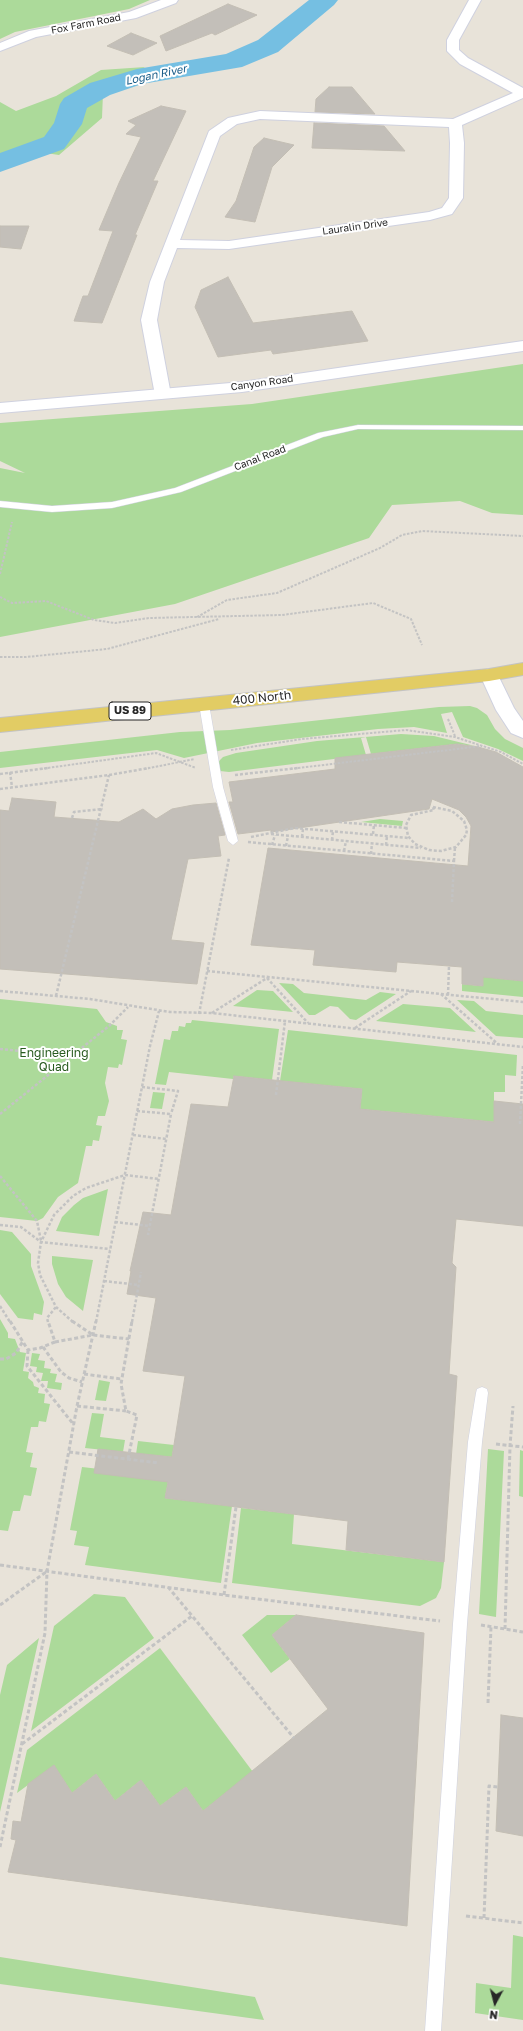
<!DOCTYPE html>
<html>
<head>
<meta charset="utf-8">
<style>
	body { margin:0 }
	#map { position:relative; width:523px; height:2031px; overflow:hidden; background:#e8e3d9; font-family:"Golos Text",sans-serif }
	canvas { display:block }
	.north { position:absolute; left:475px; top:1983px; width:40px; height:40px; -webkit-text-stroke:3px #fff; paint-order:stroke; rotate:187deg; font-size:11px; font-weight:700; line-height:16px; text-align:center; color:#272727 }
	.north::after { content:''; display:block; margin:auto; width:14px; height:18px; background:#272727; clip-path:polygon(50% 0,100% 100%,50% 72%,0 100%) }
</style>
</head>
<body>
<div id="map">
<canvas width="523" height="2031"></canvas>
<div class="north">N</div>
</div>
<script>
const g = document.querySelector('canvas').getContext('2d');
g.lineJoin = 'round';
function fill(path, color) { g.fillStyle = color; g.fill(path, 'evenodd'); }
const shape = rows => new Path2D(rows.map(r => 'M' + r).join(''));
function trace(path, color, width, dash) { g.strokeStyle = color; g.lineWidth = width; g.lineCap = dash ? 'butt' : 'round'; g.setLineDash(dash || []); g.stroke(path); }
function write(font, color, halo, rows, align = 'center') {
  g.font = font + ' "Golos Text",sans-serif'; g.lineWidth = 4; g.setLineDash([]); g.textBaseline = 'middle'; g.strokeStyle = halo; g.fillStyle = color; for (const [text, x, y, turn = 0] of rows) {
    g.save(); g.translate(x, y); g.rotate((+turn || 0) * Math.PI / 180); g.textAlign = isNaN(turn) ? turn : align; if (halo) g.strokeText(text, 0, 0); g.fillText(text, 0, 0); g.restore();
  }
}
fill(shape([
	[0,0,150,0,129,9,15,32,0,39],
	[145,67,103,93,102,118,59,155,25,150,0,157,0,102,16,111,56,96,101,70],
	[523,364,523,515,492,513,460,501,392,505,369,538,175,604,0,637,0,468,25,473,0,461,0,423,252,404],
	[470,706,477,708,487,715,495,729,505,739,523,748,523,761,498,749,463,737,452,712,441,714,447,733,414,727,378,729,257,743,184,758,157,750,0,768,0,752,180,732,230,730,439,707],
	[401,734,434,736,475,746,457,744,371,754,366,737,361,738,366,755,229,772,220,771,218,763,220,760,223,757,236,753,317,741],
	[380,819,403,821,402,826,361,822],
	[483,973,495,978,523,981,523,997,462,991,462,984,482,986],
	[279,983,293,984,304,993,366,1000,380,992,396,994,356,1020,350,1019,338,1007,330,1006,315,1015,309,1015],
	[257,990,273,991,293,1012,233,1006],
	[0,999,97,1009,106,1022,117,1026,117,1030,123,1030,121,1039,127,1040,122,1065,119,1064,118,1068,108,1067,105,1083,109,1101,105,1116,98,1116,96,1125,102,1126,99,1141,93,1140,92,1146,86,1146,78,1183,58,1197,43,1218,37,1221,0,1217],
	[457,1000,474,1001,486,1011,523,1015,523,1038,496,1036],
	[403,1004,450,1008,476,1032,376,1021],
	[192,1020,279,1029,272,1080,234,1076,233,1079,169,1072,166,1085,155,1084,164,1039,170,1040,172,1031,178,1031,179,1026,185,1027,186,1023,191,1023],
	[288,1030,517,1055,516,1076,505,1075,505,1092,494,1092,494,1122,360,1109,362,1089,280,1081],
	[153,1092,165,1093,162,1109,150,1108],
	[108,1189,99,1236,56,1231,62,1217,74,1205,83,1198],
	[0,1230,12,1232,31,1254,31,1266,44,1302,42,1315,34,1313,33,1320,18,1318,0,1294],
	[52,1256,93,1260,83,1311,66,1297,58,1284,52,1264],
	[0,1319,8,1333,8,1338,15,1339,20,1352,26,1353,23,1371,29,1372,28,1378,33,1382,34,1386,39,1388,38,1393,45,1394,44,1403,50,1404,46,1422,39,1421,38,1427,31,1427,26,1452,33,1453,30,1467,37,1468,31,1496,24,1495,20,1511,13,1511,8,1531,0,1530],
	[32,1353,40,1354,38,1360,45,1361,44,1368,51,1369,50,1373,57,1374,55,1382,62,1383,61,1390,47,1388,48,1381,41,1381,43,1373,36,1372,37,1367,30,1366],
	[99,1380,110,1382,106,1401,95,1400],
	[92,1413,104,1414,100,1437,125,1440,123,1452,85,1448],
	[138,1441,174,1445,172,1457,136,1454],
	[488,1449,504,1451,496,1617,479,1614],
	[520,1450,523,1451,523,1497,519,1496],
	[82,1467,169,1477,165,1498,232,1506,221,1583,85,1565,89,1547,74,1545,77,1531,70,1530],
	[241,1508,294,1514,292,1544,444,1562,441,1588,436,1598,420,1606,232,1583],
	[94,1594,125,1597,154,1638,31,1731,54,1626],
	[267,1615,296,1615,272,1635,290,1659,271,1673,242,1635],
	[39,1638,0,1812,0,1695,7,1665],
	[160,1648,253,1772,203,1811,186,1787,160,1806,141,1780,115,1801,96,1774,72,1793,54,1766,17,1793,27,1750],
	[513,1935,523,1937,523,2020,475,2013,476,1983,511,1988],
	[0,1957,255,1997,264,2020,0,1984]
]), '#acda9a');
fill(shape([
	[309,0,338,0,334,5,278,52,242,67,142,84,110,95,87,108,82,124,64,149,0,172,0,153,44,137,54,123,60,104,64,98,90,83,137,69,226,54,258,40,309,0]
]), '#75bfe2');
const building = shape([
	[228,4,257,15,215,35,212,33,166,51,160,36,228,4],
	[131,33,157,43,133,55,107,46,131,33],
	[329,87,352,87,375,114,315,112,316,99,329,87],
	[161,106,186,111,153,181,158,181,135,235,137,235,102,323,74,321,83,296,88,296,113,231,99,230,119,183,141,137,126,134,136,125,128,121,161,106],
	[314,123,384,126,405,151,312,148,314,123],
	[264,138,294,145,272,167,255,222,225,217,236,201,254,147,264,138],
	[0,226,29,226,21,249,0,247,0,226],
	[228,277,253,323,352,311,368,341,273,354,271,350,218,357,195,307,201,290,228,277],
	[457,744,478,747,496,752,523,767,523,981,483,977,483,986,462,984,462,967,397,962,396,972,313,965,315,950,251,945,268,848,468,866,471,826,466,817,459,810,432,799,429,809,271,832,271,830,238,834,229,802,233,802,229,782,335,769,335,758,457,744],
	[12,798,56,802,54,817,119,822,143,809,156,819,172,809,193,805,216,803,225,835,218,836,221,856,188,859,171,940,204,943,197,984,0,969,0,810,9,811,12,798],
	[234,1076,362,1089,360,1109,494,1122,494,1101,523,1104,523,1226,456,1219,452,1263,456,1267,449,1374,457,1376,444,1562,346,1550,348,1521,165,1498,168,1482,94,1473,98,1449,172,1457,185,1376,143,1371,156,1298,127,1294,131,1271,130,1271,143,1212,171,1215,191,1104,228,1107,234,1076],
	[296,1615,424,1633,407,1926,8,1872,16,1840,11,1839,13,1821,21,1822,28,1784,54,1765,72,1793,96,1774,115,1801,141,1780,160,1806,186,1787,203,1811,328,1709,272,1635,296,1615],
	[501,1715,523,1718,523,1836,496,1831,501,1715]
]);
fill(building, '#c3bfb9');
trace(building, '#c3beb4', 1);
const service = shape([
	[358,425,523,426,523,430,358,429,323,437,181,492,112,508,52,512,0,507,0,501,52,506,112,502,175,488,318,433,358,425],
	[204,701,209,704,223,787,238,841,233,845,228,841,213,787,199,704,204,701],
	[482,1387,487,1389,488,1393,482,1442,467,1624,441,2031,425,2031,453,1624,468,1442,476,1393,477,1389,482,1387]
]);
const minor = shape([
	[161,0,178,0,176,3,136,18,36,37,0,51,0,43,29,31,129,12,161,0],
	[469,0,481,0,459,40,459,50,468,58,523,88,523,98,462,125,464,143,463,198,452,214,430,220,229,249,177,248,164,282,157,320,171,395,169,398,157,398,155,395,141,320,150,282,209,131,228,118,260,111,453,119,513,93,460,64,447,51,447,40,469,0],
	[260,119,449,127,450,143,449,198,442,208,429,212,229,241,180,240,220,136,237,124,260,119],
	[489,669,496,671,514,708,523,721,523,738,511,733,496,710,480,675,482,671,489,669]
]);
const tertiary = shape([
	[523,341,523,351,242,392,0,413,0,403,242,382,523,341]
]);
const primary = shape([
	[523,663,523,675,489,681,0,732,0,718,489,669,523,663]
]);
trace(service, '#cfd1df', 1);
trace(minor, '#cfd1df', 2);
trace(tertiary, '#cfd1df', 2);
trace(primary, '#c3c3c3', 2);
trace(shape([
	[0,574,12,522],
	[0,597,12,603,46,601,94,620,115,623,149,618,282,615,373,603,411,619,422,645],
	[197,617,227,600,277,593,380,548,402,535,422,531,523,536],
	[0,657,26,657,107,649,219,619],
	[448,719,455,736],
	[231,750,302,739,406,730,455,737,501,752,523,764],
	[40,769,156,753,196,768],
	[144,769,195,759],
	[290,769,482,746]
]), '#c3c3c3', 2, [2.5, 1.5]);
trace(shape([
	[10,772,12,787],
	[0,774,48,768],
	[235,775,298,768],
	[0,789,109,775,149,768],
	[433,807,452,811,464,821,467,830,466,835,456,847,441,851,429,850,415,844,408,836,406,825,411,815,434,810,433,807],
	[72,818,74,812,103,809],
	[339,822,406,828],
	[271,834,421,848],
	[373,834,374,825],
	[251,837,295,828,409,838],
	[302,837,303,829],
	[332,840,333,831],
	[248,842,454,861,452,902],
	[272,845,275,835],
	[386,845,387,836],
	[286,846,288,836],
	[344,851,346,841],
	[371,854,372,843],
	[454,861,455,847],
	[207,971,523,1002],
	[0,991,90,999,170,1012,212,1013,523,1047],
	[441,994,499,1045],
	[448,995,449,966],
	[56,996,109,775],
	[212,1013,267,978,308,1023],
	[199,1014,229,858],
	[355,1028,411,991],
	[0,1049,72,1056],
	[142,1087,178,1091,171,1114],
	[276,1095,285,1021],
	[137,1111,171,1114,148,1235],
	[0,1114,109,1026,128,1007],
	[520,1124,523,1064],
	[133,1135,166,1139],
	[0,1176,37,1221,41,1241],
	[115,1222,150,1226],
	[0,1225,21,1227,41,1242,110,1249],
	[104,1281,139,1285],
	[0,1306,10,1322],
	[48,1322,47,1318,56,1307],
	[73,1322,56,1307,40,1275,38,1263,41,1242,54,1215,73,1196,86,1188,125,1175,159,1179],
	[96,1322,150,1046,159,1011],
	[132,1322,141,1272]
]), '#c3c3c3', 2.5, [3, 2]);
trace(shape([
	[10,1321,28,1350,40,1348,55,1342,48,1321],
	[72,1321,93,1335],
	[55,1342,93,1335,129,1339],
	[43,1347,61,1372,69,1378,82,1382],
	[28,1350,27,1366,74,1425],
	[0,1359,6,1359,16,1353,23,1341],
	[84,1374,121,1379],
	[77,1406,126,1411],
	[496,1444,523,1447],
	[69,1452,159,1463],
	[128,1459,137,1415,126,1411,121,1384,132,1321],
	[0,1565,224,1595,440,1621],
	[168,1587,294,1738],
	[224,1595,236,1507],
	[0,1605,46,1572],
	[481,1625,523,1632],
	[505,1629,510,1446,513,1406],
	[488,1703,491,1627],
	[22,1744,192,1616],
	[0,1847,45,1633,47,1571,77,1406,96,1321],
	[466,1916,523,1923],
	[484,1918,489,1786,498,1787]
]), '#c3c3c3', 3, [4, 2.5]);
fill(service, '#fff');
fill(minor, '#fff');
fill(tertiary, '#fff');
fill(primary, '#e2cc64');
write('10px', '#272727', '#fff', [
	["Fox Farm Road",86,24,-11],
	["Lauralin Drive",355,227,-8],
	["Canyon Road",262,383,-8],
	["Canal Road",260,458,-21]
]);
write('italic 11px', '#195c88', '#fff', [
	["Logan River",156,75,-12]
]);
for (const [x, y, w] of [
	[130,711,42]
]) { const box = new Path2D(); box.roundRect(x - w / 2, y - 9, w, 18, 3); g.fillStyle = '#fff'; g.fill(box); trace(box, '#272727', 1); }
write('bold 11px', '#272727', null, [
	["US 89",130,711]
]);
write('12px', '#272727', '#fff', [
	["400 North",262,698,-6]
]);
write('12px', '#285b1f', '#fff', [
	["Engineering",54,1053],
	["Quad",54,1067]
]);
</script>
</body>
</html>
